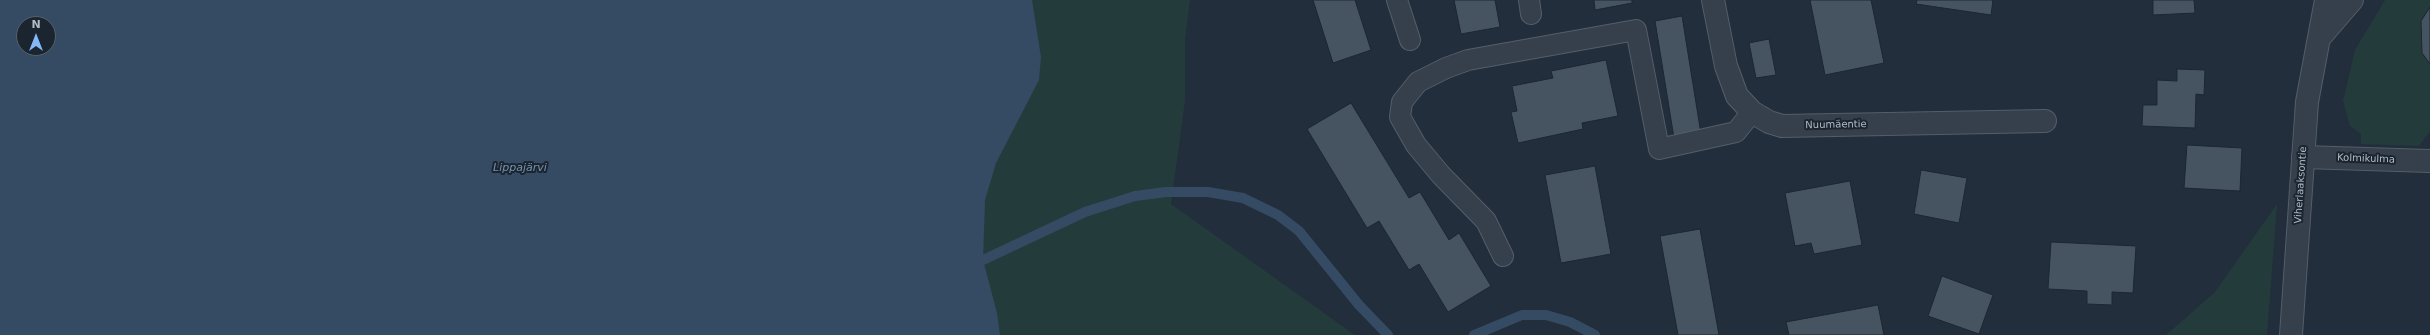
<!DOCTYPE html>
<html>
<head>
<meta charset="utf-8">
<style>
	body { margin:0 }
	#map { position:relative; width:2430px; height:335px; overflow:hidden; background:#222e3b; font-family:"DejaVu Sans",sans-serif }
	canvas { display:block }
	.north { position:absolute; left:16px; top:16px; width:40px; height:40px; box-sizing:border-box; background:#1b2530; border:1px solid #57616c; border-radius:50%; rotate:0deg; font-size:11px; font-weight:700; line-height:16px; text-align:center; color:#b1bbc7 }
	.north::after { content:''; display:block; margin:auto; width:14px; height:18px; background:#84b8f9; clip-path:polygon(50% 0,100% 100%,50% 72%,0 100%) }
</style>
</head>
<body>
<div id="map">
<canvas width="2430" height="335"></canvas>
<div class="north">N</div>
</div>
<script>
const g = document.querySelector('canvas').getContext('2d');
g.lineJoin = 'round';
function fill(path, color) { g.fillStyle = color; g.fill(path, 'evenodd'); }
const shape = rows => new Path2D(rows.map(r => 'M' + r).join(''));
function trace(path, color, width, dash) { g.strokeStyle = color; g.lineWidth = width; g.lineCap = dash ? 'butt' : 'round'; g.setLineDash(dash || []); g.stroke(path); }
function write(font, color, halo, rows, align = 'center') {
  g.font = font + ' "DejaVu Sans",sans-serif'; g.lineWidth = 4; g.setLineDash([]); g.textBaseline = 'middle'; g.strokeStyle = halo; g.fillStyle = color; for (const [text, x, y, turn = 0] of rows) {
    g.save(); g.translate(x, y); g.rotate((+turn || 0) * Math.PI / 180); g.textAlign = isNaN(turn) ? turn : align; if (halo) g.strokeText(text, 0, 0); g.fillText(text, 0, 0); g.restore();
  }
}
fill(shape([
	[0,0,1190,0,1185,40,1185,101,1171,204,1355,335,0,335],
	[24,24,48,24,48,48,24,48],
	[2385,0,2430,0,2430,7,2421,21,2422,53,2430,64,2430,131,2419,146,2361,144,2361,134,2350,126,2343,101,2355,50],
	[2277,204,2267,335,2166,335,2215,292]
]), '#243b3c');
fill(shape([
	[0,0,1032,0,1041,57,1039,80,996,163,985,200,983,260,997,313,1000,335,0,335],
	[24,24,48,24,48,48,24,48]
]), '#354b63');
trace(shape([
	[983,260,1085,212,1135,196,1166,192,1208,192,1243,198,1278,215,1299,231,1359,305,1388,335],
	[1474,335,1522,315,1546,315,1570,322,1595,335]
]), '#354b63', 10);
const building = shape([
	[1313,0,1355,0,1371,50,1333,63,1313,0],
	[1454,0,1495,0,1500,27,1461,34,1454,0],
	[1594,0,1632,0,1632,3,1595,10,1594,0],
	[1810,0,1871,0,1884,63,1825,75,1810,0],
	[1917,0,1993,0,1991,15,1916,4,1917,0],
	[2153,0,2194,0,2195,13,2153,15,2153,0],
	[2430,7,2430,64,2422,53,2421,21,2430,7],
	[1682,16,1701,134,1674,138,1655,21,1682,16],
	[1769,39,1776,75,1756,78,1749,43,1769,39],
	[1606,60,1618,116,1582,123,1583,129,1518,143,1511,112,1517,111,1512,86,1553,78,1551,71,1606,60],
	[2177,69,2205,70,2204,95,2196,94,2195,128,2142,126,2143,105,2157,105,2157,80,2177,81,2177,69],
	[1351,103,1409,198,1420,192,1449,240,1459,233,1491,286,1448,312,1419,264,1409,270,1379,221,1367,228,1307,129,1351,103],
	[2187,145,2242,148,2240,191,2184,188,2187,145],
	[1595,166,1611,254,1561,263,1545,175,1595,166],
	[1921,170,1967,178,1959,223,1914,214,1921,170],
	[1850,181,1862,245,1814,254,1811,243,1795,246,1785,193,1850,181],
	[1700,229,1719,335,1678,335,1660,236,1700,229],
	[2051,242,2136,246,2133,293,2112,292,2112,305,2087,304,2087,291,2048,289,2051,242],
	[1942,276,1993,295,1979,334,1928,316,1942,276],
	[1878,305,1884,335,1789,335,1786,322,1878,305]
]);
fill(building, '#465462');
trace(building, '#1d2732', 1);
const service = shape([
	[1397,0,1410,40],
	[1529,0,1531,14],
	[1503,256,1486,221,1441,175,1416,145,1400,117,1402,102,1418,82,1446,68,1468,60,1636,30,1659,149,1736,132,1752,112]
]);
const minor = shape([
	[1713,0,1726,66,1737,96,1752,112,1769,122,1782,126,2045,121],
	[2303,157,2430,161]
]);
const tertiary = shape([
	[2321,36,2352,0],
	[2291,335,2307,102,2326,0]
]);
trace(service, '#545e69', 22);
trace(minor, '#545e69', 24);
trace(tertiary, '#545e69', 24);
trace(service, '#36404c', 20);
trace(minor, '#36404c', 22);
trace(tertiary, '#36404c', 22);
write('10px', '#b1bbc7', '#1b2530', [
	["Nuumäentie",1836,125,-1],
	["Kolmikulma",2366,159,2],
	["Viherlaaksontie",2301,185,-86]
]);
write('italic 11px', '#7893b0', '#1b2530', [
	["Lippajärvi",520,168]
]);
</script>
</body>
</html>
